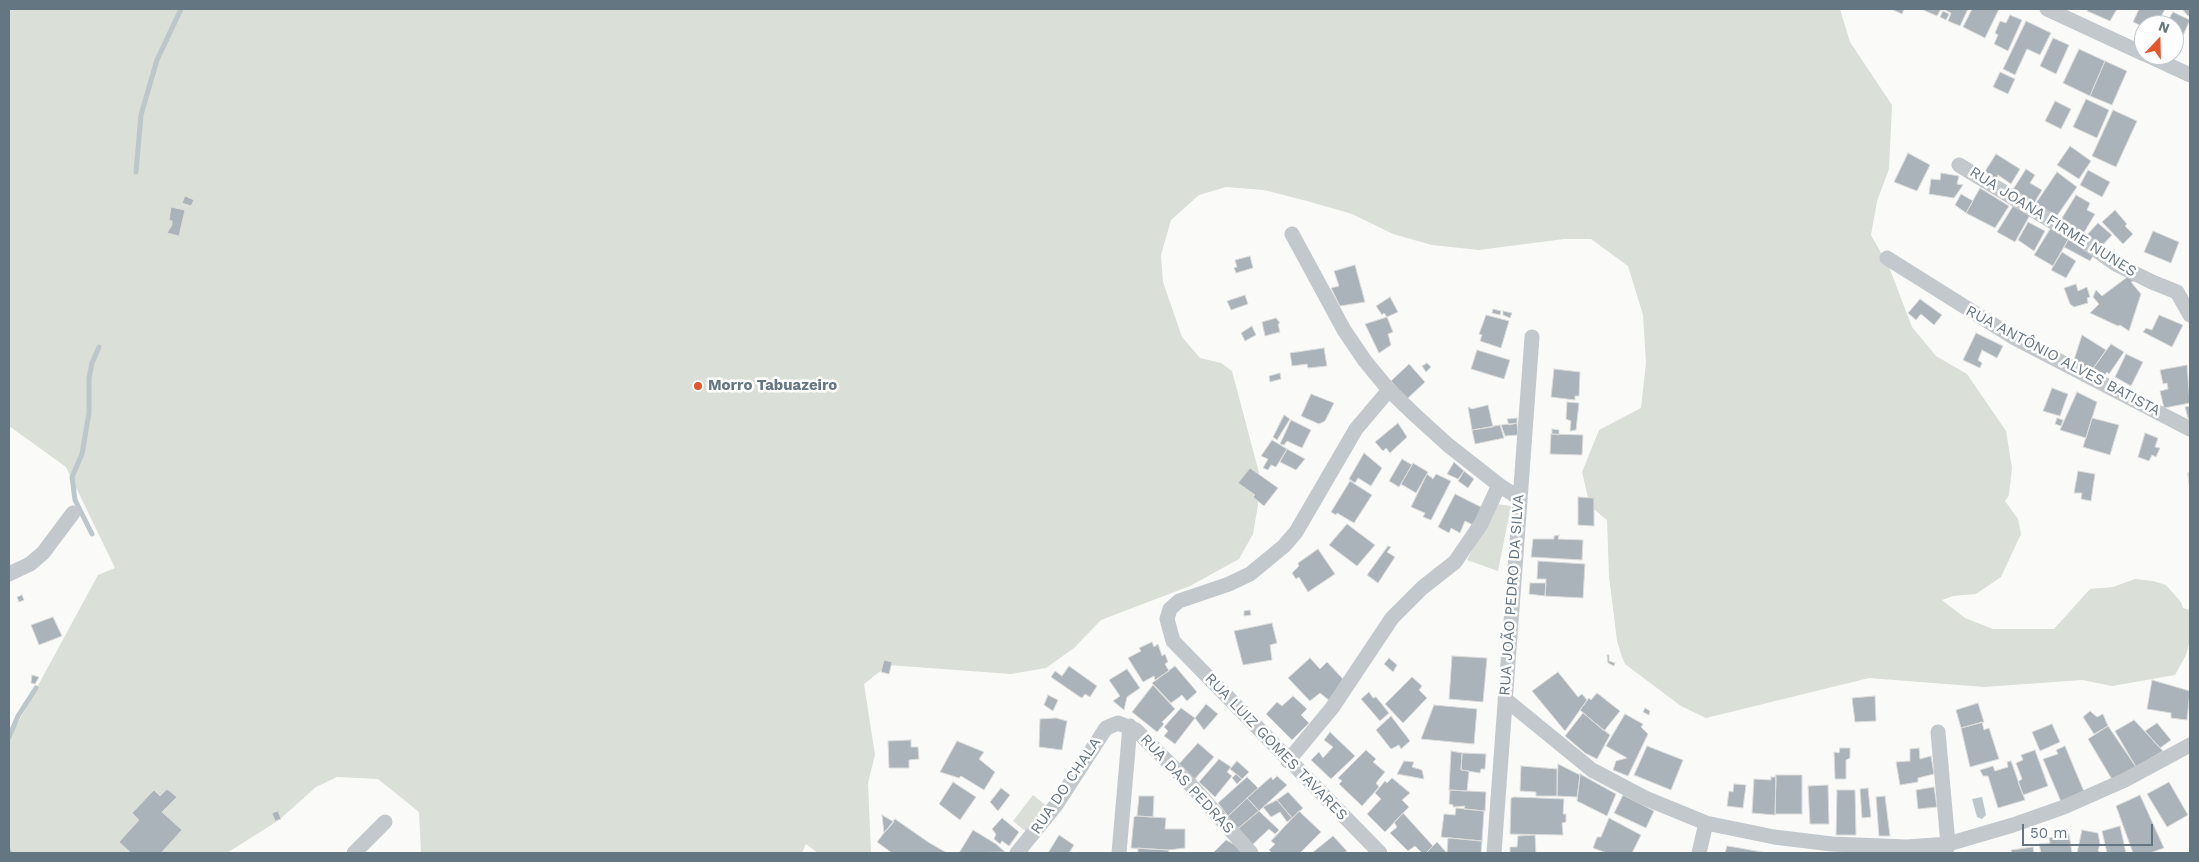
<!DOCTYPE html>
<html>
<head>
<meta charset="utf-8">
<style>
	body { margin:0 }
	#map { position:relative; width:2199px; height:862px; overflow:hidden; background:#fafaf8; font-family:"Work Sans",sans-serif }
	canvas { display:block }
	.frame { position:absolute; inset:0; border:10px solid #657683; pointer-events:none }
	.north { position:absolute; left:2134px; top:15px; width:50px; height:50px; box-sizing:border-box; background:#fff; border:1px solid #c1c8cd; border-radius:50%; rotate:21deg; font-size:14px; font-weight:700; line-height:20px; text-align:center; color:#657683 }
	.north::after { content:''; display:block; margin:auto; width:18px; height:22px; background:#e4572e; clip-path:polygon(50% 0,100% 100%,50% 72%,0 100%) }
	.scale { position:absolute; left:2022px; top:824px; width:131px; height:22px; box-sizing:border-box; border:2px solid #657683; border-top:0; padding-left:6px; font-size:15px; line-height:18px; white-space:nowrap; color:#657683; -webkit-text-stroke:4px #fff; paint-order:stroke }
</style>
</head>
<body>
<div id="map">
<canvas width="2199" height="862"></canvas>
<div class="frame"></div>
<div class="north">N</div>
<div class="scale">50 m</div>
</div>
<script>
const g = document.querySelector('canvas').getContext('2d');
g.lineJoin = 'round';
function fill(path, color) { g.fillStyle = color; g.fill(path, 'evenodd'); }
const shape = rows => new Path2D(rows.map(r => 'M' + r).join(''));
function trace(path, color, width, dash) { g.strokeStyle = color; g.lineWidth = width; g.lineCap = dash ? 'butt' : 'round'; g.setLineDash(dash || []); g.stroke(path); }
function write(font, color, halo, rows, align = 'center') {
  g.font = font + ' "Work Sans",sans-serif'; g.lineWidth = 5; g.setLineDash([]); g.textBaseline = 'middle'; g.strokeStyle = halo; g.fillStyle = color; for (const [text, x, y, turn = 0] of rows) {
    g.save(); g.translate(x, y); g.rotate((+turn || 0) * Math.PI / 180); g.textAlign = isNaN(turn) ? turn : align; if (halo) g.strokeText(text, 0, 0); g.fillText(text, 0, 0); g.restore();
  }
}
fill(shape([
	[9,9,1840,9,1850,42,1892,105,1889,169,1877,201,1871,235,1889,267,1912,327,1936,356,1967,374,2006,431,2012,468,2009,495,2005,501,2018,519,2021,534,2001,577,1976,594,1953,596,1942,600,1965,618,1993,629,2054,629,2090,589,2113,587,2135,579,2153,581,2166,585,2181,602,2183,608,2190,610,2190,640,2186,655,2175,675,2112,686,2082,680,1984,687,1869,678,1706,718,1681,706,1625,664,1622,657,1617,641,1609,576,1607,520,1590,506,1582,472,1599,430,1641,408,1646,363,1643,315,1628,266,1591,239,1564,239,1479,250,1432,245,1393,234,1352,214,1307,201,1264,190,1226,187,1199,195,1171,220,1161,255,1163,282,1182,337,1200,358,1221,363,1232,371,1259,473,1258,505,1253,534,1239,559,1190,586,1101,620,1074,648,1046,668,1011,674,888,665,864,684,875,755,868,783,871,853,818,853,806,844,802,853,421,853,419,812,378,779,337,777,316,787,279,820,227,853,9,853,9,739,98,575,115,568,66,467,9,426],
	[1496,504,1511,506,1498,571,1467,560],
	[1033,795,1048,807,1030,835,1013,821]
]), '#dadfd7');
fill(shape([
	[1982,797,1986,815,1982,819,1977,817,1972,799]
]), '#bbc7cb');
trace(shape([
	[136,172,141,115,157,60,181,9],
	[92,534,75,500,72,477,82,454,89,413,89,378,92,363,99,347],
	[9,737,18,716,36,688],
	[9,851,10,853]
]), '#bbc7cb', 5);
const building = shape([
	[1891,9,1904,9,1902,14,1891,9],
	[1921,9,1941,9,1937,16,1921,9],
	[1943,9,1968,9,1960,26,1948,21,1951,13,1943,9],
	[1972,9,1999,9,1985,38,1963,27,1972,9],
	[2088,9,2117,9,2110,21,2087,11,2088,9],
	[2139,9,2165,9,2157,25,2144,27,2133,22,2139,9],
	[2182,9,2190,9,2190,15,2188,16,2182,9],
	[1943,11,1949,14,1946,20,1940,17,1943,11],
	[2173,12,2190,20,2180,42,2176,40,2174,44,2174,25,2165,25,2173,12],
	[2010,15,2022,20,2008,51,1994,44,1998,35,1995,33,2000,21,2006,23,2010,15],
	[2026,21,2051,33,2040,55,2027,49,2015,75,2003,69,2026,21],
	[2053,38,2069,45,2056,74,2040,66,2053,38],
	[2079,49,2105,61,2090,96,2063,83,2079,49],
	[2105,61,2127,71,2112,105,2090,96,2105,61],
	[2000,72,2015,79,2008,94,1993,87,2000,72],
	[2086,99,2109,110,2097,138,2073,127,2086,99],
	[2055,101,2071,109,2061,129,2045,121,2055,101],
	[2113,110,2137,121,2116,167,2092,156,2113,110],
	[2070,146,2091,161,2079,179,2057,165,2070,146],
	[1908,153,1930,165,1917,191,1894,182,1908,153],
	[1996,154,2020,169,2011,184,1998,175,1993,183,1982,176,1996,154],
	[2026,169,2035,175,2030,183,2042,190,2033,205,2012,191,2026,169],
	[2088,170,2110,182,2102,197,2080,185,2088,170],
	[2057,172,2077,187,2054,220,2034,206,2057,172],
	[1941,173,1959,176,1957,184,1963,185,1954,198,1929,194,1931,179,1940,180,1941,173],
	[1980,188,2009,206,1995,228,1966,213,1980,188],
	[1961,194,1973,201,1966,213,1955,205,1961,194],
	[2076,195,2090,203,2087,210,2095,214,2082,236,2059,223,2076,195],
	[185,196,194,200,191,206,182,203,185,196],
	[2013,206,2030,215,2015,242,1997,232,2013,206],
	[171,207,185,210,179,236,167,233,172,225,172,221,169,220,171,207],
	[2115,210,2127,224,2125,226,2133,234,2123,244,2102,222,2115,210],
	[2028,222,2045,231,2034,251,2018,240,2028,222],
	[2098,223,2112,235,2098,250,2084,238,2098,223],
	[2052,226,2069,238,2053,266,2034,255,2052,226],
	[2153,231,2179,242,2171,263,2144,252,2153,231],
	[2069,238,2096,251,2090,261,2064,247,2069,238],
	[2062,252,2076,261,2066,278,2051,270,2062,252],
	[1250,256,1253,268,1236,273,1234,268,1237,267,1235,260,1250,256],
	[1355,265,1365,302,1340,306,1331,288,1339,286,1334,271,1355,265],
	[2130,275,2134,281,2131,282,2141,294,2129,331,2120,325,2118,326,2090,313,2099,304,2093,297,2096,290,2102,296,2130,275],
	[2076,284,2078,291,2087,287,2090,297,2087,298,2088,303,2074,307,2070,304,2064,288,2076,284],
	[1245,295,1248,304,1231,310,1227,301,1245,295],
	[1390,297,1398,312,1387,317,1384,313,1382,315,1376,306,1390,297],
	[1920,299,1942,315,1934,325,1921,314,1916,320,1908,313,1920,299],
	[1493,309,1501,311,1500,315,1492,313,1493,309],
	[1503,311,1512,313,1510,318,1503,315,1503,311],
	[1486,315,1509,321,1501,348,1480,341,1482,335,1479,334,1486,315],
	[2159,315,2183,325,2172,347,2143,332,2146,328,2152,330,2159,315],
	[1387,317,1393,332,1388,334,1391,345,1379,353,1365,324,1387,317],
	[1276,318,1280,323,1278,324,1280,332,1265,336,1262,322,1276,318],
	[1252,326,1256,335,1245,341,1241,333,1252,326],
	[1976,333,2003,346,1997,358,1982,350,1978,360,1982,363,1980,368,1963,360,1976,333],
	[2082,335,2106,350,2092,370,2074,360,2082,335],
	[2111,344,2124,352,2109,374,2107,372,2104,376,2092,370,2111,344],
	[1324,348,1327,366,1308,368,1307,364,1292,366,1290,353,1324,348],
	[1477,350,1510,360,1504,379,1471,369,1477,350],
	[2126,354,2143,362,2131,386,2115,377,2126,354],
	[1427,363,1431,367,1426,372,1422,366,1427,363],
	[1409,364,1425,382,1407,399,1391,381,1409,364],
	[2187,365,2190,403,2164,408,2160,391,2168,389,2167,383,2163,384,2160,370,2187,365],
	[1554,369,1580,372,1579,396,1575,396,1575,400,1551,397,1554,369],
	[1280,373,1281,379,1270,382,1269,376,1280,373],
	[2052,388,2068,394,2060,416,2043,411,2052,388],
	[2077,392,2097,402,2086,438,2060,430,2077,392],
	[1311,394,1334,403,1325,421,1319,424,1301,416,1311,394],
	[1567,402,1579,403,1576,430,1570,431,1571,421,1566,419,1567,402],
	[1488,405,1493,427,1472,430,1468,407,1472,409,1488,405],
	[2190,406,2190,425,2185,407,2190,406],
	[1284,415,1290,419,1277,440,1273,437,1284,415],
	[1517,418,1517,423,1509,425,1507,419,1517,418],
	[2057,418,2063,420,2061,426,2055,424,2057,418],
	[2092,418,2119,425,2110,455,2083,447,2092,418],
	[1291,420,1311,430,1302,448,1287,441,1284,445,1280,444,1291,420],
	[1398,423,1407,437,1390,453,1386,448,1383,451,1375,442,1398,423],
	[1517,423,1518,435,1505,436,1501,425,1517,423],
	[1500,425,1504,438,1475,444,1472,430,1500,425],
	[1552,429,1559,430,1559,435,1552,434,1552,429],
	[2145,433,2158,438,2155,447,2160,448,2156,457,2152,455,2149,461,2138,457,2145,433],
	[1551,434,1583,435,1582,455,1550,454,1551,434],
	[1272,440,1287,449,1276,467,1271,465,1268,470,1263,468,1268,459,1261,456,1272,440],
	[1287,449,1305,459,1296,470,1280,462,1287,449],
	[1364,453,1382,468,1371,486,1358,478,1355,483,1349,479,1364,453],
	[1402,459,1412,465,1399,487,1389,481,1402,459],
	[1454,462,1464,471,1458,479,1447,474,1454,462],
	[1413,463,1428,472,1416,493,1401,484,1413,463],
	[1250,468,1278,488,1264,506,1253,497,1255,495,1238,483,1250,468],
	[1464,471,1474,479,1468,488,1458,481,1464,471],
	[2078,471,2095,474,2091,501,2081,499,2082,493,2074,493,2078,471],
	[2188,473,2190,473,2190,492,2188,474,2188,473],
	[1427,474,1433,479,1436,474,1451,481,1431,520,1423,517,1425,513,1411,507,1427,474],
	[1350,481,1372,495,1354,523,1337,513,1336,515,1331,512,1350,481],
	[1455,494,1483,508,1475,526,1465,521,1460,533,1451,528,1449,533,1438,527,1455,494],
	[1578,497,1594,498,1594,526,1578,525,1578,497],
	[1347,524,1375,545,1357,566,1329,545,1347,524],
	[1559,535,1558,539,1583,540,1582,560,1531,557,1533,539,1554,539,1554,536,1559,535],
	[1388,546,1391,547,1387,552,1395,557,1378,583,1367,575,1388,546],
	[1318,549,1335,574,1308,592,1299,577,1296,579,1292,573,1299,566,1298,563,1318,549],
	[1538,561,1585,564,1583,598,1545,596,1546,579,1537,579,1538,561],
	[1530,583,1546,583,1545,596,1529,594,1530,583],
	[22,595,24,600,19,602,17,597,22,595],
	[1250,610,1251,615,1244,616,1244,611,1250,610],
	[53,617,62,636,39,645,31,625,53,617],
	[1272,623,1277,643,1270,645,1272,660,1243,665,1234,631,1272,623],
	[1152,642,1154,647,1158,644,1162,656,1165,654,1168,662,1165,664,1169,671,1155,680,1154,676,1143,682,1128,658,1141,651,1139,648,1152,642],
	[1607,655,1609,655,1609,661,1615,663,1614,666,1608,663,1607,655],
	[1452,656,1487,658,1483,702,1449,699,1452,656],
	[1310,658,1320,669,1327,662,1343,679,1330,701,1320,693,1310,701,1288,678,1310,658],
	[1389,658,1397,665,1393,672,1384,664,1389,658],
	[884,660,892,662,889,674,881,672,884,660],
	[1069,666,1097,686,1090,697,1085,694,1082,698,1080,697,1051,677,1055,671,1062,676,1069,666],
	[1175,666,1197,692,1187,701,1182,695,1171,703,1152,683,1175,666],
	[1127,669,1140,688,1127,697,1124,710,1113,701,1120,696,1109,680,1127,669],
	[1558,672,1578,697,1582,694,1587,700,1565,731,1532,691,1558,672],
	[32,675,39,677,35,684,31,683,32,675],
	[1412,677,1422,686,1419,690,1427,698,1403,723,1385,704,1412,677],
	[2152,680,2190,691,2187,720,2171,718,2171,713,2147,709,2152,680],
	[1153,685,1175,709,1162,722,1164,724,1157,732,1132,712,1153,685],
	[1369,692,1373,698,1376,697,1389,713,1380,721,1361,699,1369,692],
	[1597,693,1620,711,1604,731,1580,710,1589,698,1591,700,1597,693],
	[1048,695,1058,700,1053,711,1044,705,1048,695],
	[1293,696,1307,709,1301,715,1309,723,1292,740,1266,714,1277,702,1282,706,1293,696],
	[1875,696,1876,721,1855,722,1852,698,1875,696],
	[1978,703,1984,722,1961,728,1956,710,1978,703],
	[1206,704,1218,714,1204,730,1195,718,1206,704],
	[1434,705,1477,709,1474,744,1421,739,1434,705],
	[1181,708,1195,718,1175,744,1164,736,1168,731,1164,727,1181,708],
	[1645,708,1650,711,1649,715,1643,712,1645,708],
	[2090,711,2097,717,2103,714,2108,726,2094,734,2083,717,2090,711],
	[1583,713,1610,735,1597,759,1585,753,1565,736,1583,713],
	[1625,714,1643,724,1641,727,1648,734,1628,776,1613,770,1616,761,1627,758,1606,746,1625,714],
	[1391,716,1410,741,1401,749,1399,745,1391,749,1376,730,1391,716],
	[1056,718,1067,721,1062,750,1039,747,1040,719,1056,718],
	[2134,720,2163,751,2136,767,2115,731,2134,720],
	[1982,722,1984,730,1989,728,1999,759,1970,767,1961,728,1982,722],
	[2157,723,2171,740,2160,748,2145,731,2157,723],
	[2052,724,2060,742,2040,751,2032,732,2052,724],
	[2108,726,2136,767,2113,781,2088,739,2108,726],
	[1330,732,1355,756,1331,779,1311,760,1319,752,1323,758,1333,747,1324,740,1330,732],
	[911,740,911,747,918,747,919,759,909,760,909,768,889,768,888,741,911,740],
	[957,741,984,752,979,759,995,772,984,790,961,776,959,778,940,772,957,741],
	[1198,743,1214,757,1193,781,1178,765,1198,743],
	[1647,746,1683,760,1671,790,1634,775,1647,746],
	[2065,746,2085,794,2062,804,2043,759,2058,754,2056,750,2065,746],
	[1840,748,1850,748,1850,758,1846,760,1846,779,1835,779,1834,752,1839,753,1840,748],
	[1919,748,1920,759,1931,756,1934,774,1918,778,1918,782,1900,785,1896,762,1910,761,1910,749,1919,748],
	[1366,750,1376,759,1373,762,1385,772,1376,783,1379,787,1362,806,1339,784,1342,781,1338,778,1366,750],
	[2035,750,2048,786,2023,795,2018,782,2022,779,2016,763,2023,760,2021,755,2035,750],
	[1451,751,1462,753,1461,770,1469,771,1467,791,1449,790,1451,751],
	[1462,753,1486,754,1485,769,1481,769,1480,773,1461,770,1462,753],
	[1219,759,1231,767,1227,772,1232,776,1215,797,1199,782,1219,759],
	[1237,761,1249,772,1242,779,1230,769,1237,761],
	[1404,761,1414,762,1412,767,1422,770,1424,779,1397,774,1404,761],
	[2011,761,2025,800,1998,808,1988,776,1983,776,1980,770,1993,766,1995,771,2008,767,2007,762,2011,761],
	[1558,764,1580,775,1577,797,1557,796,1558,764],
	[1521,766,1557,769,1557,796,1536,796,1536,792,1520,791,1521,766],
	[1236,774,1242,779,1237,784,1232,778,1236,774],
	[1580,774,1616,794,1607,816,1577,801,1580,774],
	[1776,775,1802,775,1802,814,1775,814,1776,775],
	[1277,776,1287,785,1259,811,1247,798,1271,777,1273,780,1277,776],
	[1247,777,1258,788,1228,816,1218,803,1247,777],
	[1771,777,1776,777,1775,815,1752,813,1754,779,1771,780,1771,777],
	[1392,778,1410,793,1402,800,1409,807,1385,832,1367,814,1381,799,1375,793,1385,781,1387,783,1392,778],
	[953,782,976,797,960,820,939,804,953,782],
	[2169,782,2188,815,2167,827,2147,794,2169,782],
	[1734,784,1746,785,1743,808,1727,806,1729,791,1733,792,1734,784],
	[1828,785,1829,824,1810,824,1808,786,1828,785],
	[1934,787,1937,807,1918,809,1916,790,1934,787],
	[1001,788,1010,795,998,811,990,802,1001,788],
	[1868,788,1871,817,1862,818,1860,789,1868,788],
	[167,789,177,797,162,812,182,830,161,853,131,853,119,842,139,820,132,813,154,790,160,796,167,789],
	[1450,790,1486,792,1485,811,1464,809,1465,806,1453,807,1453,805,1449,804,1450,790],
	[1837,790,1855,790,1856,835,1836,835,1837,790],
	[1288,792,1303,808,1292,818,1277,800,1288,792],
	[1623,795,1654,811,1646,828,1614,813,1623,795],
	[2140,795,2164,848,2150,853,2133,853,2116,806,2140,795],
	[1139,796,1154,796,1153,817,1137,816,1139,796],
	[1885,796,1890,836,1879,836,1876,797,1885,796],
	[1514,797,1564,799,1563,814,1566,814,1566,822,1562,823,1563,835,1510,834,1511,798,1514,797],
	[1247,798,1259,811,1235,831,1224,820,1247,798],
	[1277,800,1292,818,1287,822,1280,812,1271,817,1263,807,1277,800],
	[1456,808,1484,811,1482,841,1441,837,1444,814,1455,815,1456,808],
	[278,811,281,819,275,821,272,813,278,811],
	[1259,811,1279,830,1275,834,1269,829,1250,847,1235,831,1259,811],
	[1299,811,1321,832,1300,853,1272,853,1269,850,1275,844,1271,841,1299,811],
	[1403,813,1433,846,1426,853,1422,853,1415,846,1408,851,1390,833,1397,827,1394,822,1403,813],
	[882,815,894,822,884,833,882,815],
	[1137,816,1166,818,1165,829,1185,829,1185,848,1168,850,1131,848,1134,817,1137,816],
	[1002,818,1019,832,1009,846,1002,841,1000,844,994,839,996,834,992,829,1002,818],
	[1609,818,1641,835,1632,853,1607,853,1593,848,1597,837,1601,837,1609,818],
	[895,819,928,842,947,853,892,853,877,842,895,819],
	[2120,826,2126,853,2107,853,2102,831,2120,826],
	[973,830,996,844,1005,852,959,853,973,830],
	[2082,830,2098,833,2100,844,2098,851,2102,853,2077,853,2082,830],
	[2069,834,2072,853,2041,853,2039,844,2050,843,2049,838,2069,834],
	[1059,835,1074,845,1069,853,1048,853,1059,835],
	[1535,835,1536,853,1510,853,1510,847,1517,847,1518,836,1535,835],
	[1333,836,1347,851,1344,853,1312,853,1333,836],
	[1448,838,1482,841,1481,853,1447,853,1448,838],
	[1226,840,1235,845,1243,853,1213,853,1226,840],
	[1437,842,1447,853,1426,853,1437,842],
	[1727,846,1734,847,1767,853,1725,853,1727,846],
	[2033,847,2034,853,2012,853,2011,850,2033,847],
	[1138,848,1168,850,1169,853,1138,853,1138,848]
]);
fill(building, '#aab3b9');
trace(building, '#dcdcda', 1);
trace(shape([
	[2047,9,2144,54],
	[2147,55,2190,75],
	[1959,165,2078,237,2114,263,2152,282,2177,292,2190,315],
	[1292,234,1344,330,1365,361,1389,390,1415,415,1448,445,1499,485],
	[1887,258,2013,337,2190,429],
	[9,574,30,564,43,553,73,513],
	[1505,699,1592,770,1645,798,1706,823,1774,837,1832,844,1907,847,1948,844,2013,825,2064,807,2125,780,2190,745],
	[1938,732,1948,844,1946,852],
	[1288,761,1332,708,1392,618,1422,588,1455,562,1481,524,1499,485,1519,498],
	[354,853,385,822],
	[1017,853,1056,805,1106,728,1118,723,1136,730,1189,783,1251,853],
	[1119,853,1130,726],
	[1380,853,1173,641,1167,619,1170,609,1179,601,1229,584,1250,574,1284,546,1296,532,1356,429,1389,390],
	[1494,853,1532,337],
	[1699,853,1706,823]
]), '#c3c8cc', 15);
for (const [x, y, r, color] of [
	[698,386,5,"#e4572e"]
]) { const dot = new Path2D(); dot.arc(x, y, r, 0, 2 * Math.PI); g.fillStyle = color; g.fill(dot); trace(dot, '#fff', 2); }
write('15px', '#657683', '#fff', [
	["RUA JOANA FIRME NUNES",2053,222,32],
	["RUA ANTÔNIO ALVES BATISTA",2063,361,28],
	["RUA JOÃO PEDRO DA SILVA",1512,595,-86],
	["RUA LUIZ GOMES TAVARES",1276,747,46],
	["RUA DAS PEDRAS",1187,784,47],
	["RUA DO CHALA",1066,786,-56]
]);
write('bold 15px', '#657683', '#fff', [
	["Morro Tabuazeiro",708,386]
], 'left');
</script>
</body>
</html>
